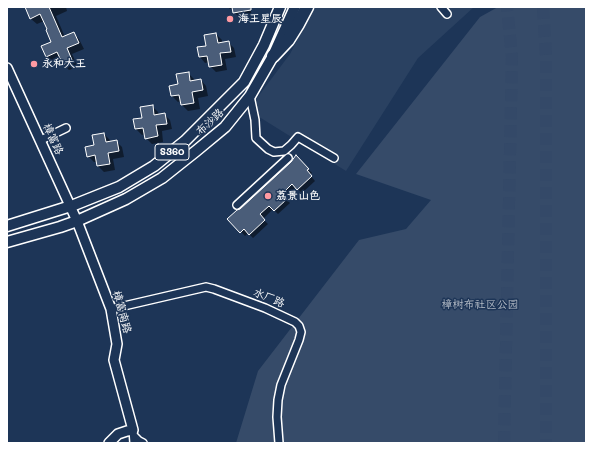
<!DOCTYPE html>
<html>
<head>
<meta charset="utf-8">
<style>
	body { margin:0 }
	#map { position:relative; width:593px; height:450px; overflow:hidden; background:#1d3557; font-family:Mali,sans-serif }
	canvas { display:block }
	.frame { position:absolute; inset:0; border:8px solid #fff; pointer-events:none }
</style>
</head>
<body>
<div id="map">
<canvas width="593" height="450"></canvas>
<div class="frame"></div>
</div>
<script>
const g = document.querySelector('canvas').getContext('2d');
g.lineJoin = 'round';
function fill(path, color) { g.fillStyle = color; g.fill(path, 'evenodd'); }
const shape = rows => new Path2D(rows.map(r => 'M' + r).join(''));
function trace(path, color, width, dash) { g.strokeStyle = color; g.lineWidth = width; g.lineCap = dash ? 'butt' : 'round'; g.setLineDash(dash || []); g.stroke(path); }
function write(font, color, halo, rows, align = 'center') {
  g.font = font + ' Mali,"LXGW WenKai TC",sans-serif'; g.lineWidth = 3; g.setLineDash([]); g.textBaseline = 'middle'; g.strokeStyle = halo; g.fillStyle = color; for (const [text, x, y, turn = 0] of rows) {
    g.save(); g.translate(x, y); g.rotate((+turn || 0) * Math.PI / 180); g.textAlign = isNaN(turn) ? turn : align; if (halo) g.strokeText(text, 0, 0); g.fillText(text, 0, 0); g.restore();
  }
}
fill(shape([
	[314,7,474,7,418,58,346,171,248,110,290,54]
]), '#2a4161');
fill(shape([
	[498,7,586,7,586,443,236,443,258,371,359,240,406,229,431,200,356,174,480,17]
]), '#364b69');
fill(shape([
	[29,7,66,7,67,11,56,16,65,37,73,33,79,39,84,49,72,54,78,67,69,70,63,64,61,59,53,63,47,57,43,46,52,42,49,30,44,21,37,24,31,19],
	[228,7,250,7,252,16,240,18,234,12,233,8,230,9],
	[216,34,222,40,222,43,228,42,234,48,236,57,225,59,227,70,216,72,210,66,209,62,205,63,200,57,198,48,207,47],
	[188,73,194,79,195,82,201,80,206,86,208,96,198,98,200,109,188,111,182,105,181,101,178,102,172,96],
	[152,106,158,112,159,115,164,114,170,120,172,129,162,131,163,142,152,144,146,138,145,134,142,135,136,129,134,120,143,119],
	[104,134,110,140,110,142,116,141,122,147,124,157,113,159,115,170,104,172,98,166,97,162,94,162,88,156],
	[296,157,312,173,310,175,315,181,302,193,296,187,285,198,290,203,278,214,273,209,263,219,268,224,253,238,248,233,245,236,229,219,241,210,292,162]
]), '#0007');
const building = shape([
	[25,7,49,7,62,37,74,32,79,43,67,48,72,60,63,65,57,52,46,57,41,46,51,42,46,30,47,29,40,14,30,19,25,7],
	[232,7,251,7,251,10,233,13,232,7],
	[216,33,218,43,229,41,231,52,220,53,222,65,209,67,207,56,199,57,197,47,206,46,204,35,216,33],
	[189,72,190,81,201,79,203,90,192,92,194,103,181,105,179,95,171,96,169,86,178,84,176,74,189,72],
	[153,105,154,115,165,113,167,124,156,125,158,136,145,139,143,128,135,129,133,119,142,118,140,107,153,105],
	[104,133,106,142,117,140,119,151,108,153,110,164,97,166,95,155,87,157,85,147,94,145,92,135,104,133],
	[296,155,309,169,307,170,312,176,297,190,292,184,282,194,287,199,274,211,269,206,260,214,265,220,249,235,244,229,240,233,227,219,237,210,240,209,291,162,296,155]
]);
fill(building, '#4a5d79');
trace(building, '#fff', 1);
trace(shape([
	[543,7,546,56,546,443],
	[504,443,512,57,507,7]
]), '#344968', 12, [12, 6]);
const street = shape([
	[441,7,447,14],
	[250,96,255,120,256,138,268,149,274,152,284,151,291,145,298,137,334,158],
	[41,140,66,128],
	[237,205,288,158],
	[111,309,206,287,214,289,265,308,295,322,299,326,301,332,299,340,281,385,278,400,277,417,279,443],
	[133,430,134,443],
	[134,436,139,441,143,443]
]);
const secondary = shape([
	[7,68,77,221,111,309,117,344,114,360,133,430,127,431,118,434,109,443]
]);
const primary = shape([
	[7,226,74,205,119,187,154,166,185,141,244,82,264,45,280,7],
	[7,242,60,227,77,221,126,199,162,178,196,151,225,127,250,96,273,56,295,7]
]);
const highway = shape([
	[273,56,288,40,298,24,307,7]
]);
trace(street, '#fff', 10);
trace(secondary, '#fff', 12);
trace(primary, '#fff', 13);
trace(highway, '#fff', 15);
trace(street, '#1d3557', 7);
trace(secondary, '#1d3557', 9);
trace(primary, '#1d3557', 10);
trace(highway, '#1d3557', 12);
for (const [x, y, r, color] of [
	[230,19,4,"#ff9aa2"],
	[34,64,4,"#ff9aa2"],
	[268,196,4,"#ff9aa2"]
]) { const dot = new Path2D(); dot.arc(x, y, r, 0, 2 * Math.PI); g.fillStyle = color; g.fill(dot); trace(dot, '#1d3557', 1.5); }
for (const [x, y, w] of [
	[172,152,34]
]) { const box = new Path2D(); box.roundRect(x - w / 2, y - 8, w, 16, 3); g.fillStyle = '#1d3557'; g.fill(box); trace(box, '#fff', 1); }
write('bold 10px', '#fff', null, [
	["S360",172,152]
]);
write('bold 11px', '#fff', '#1d3557', [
	["海王星辰",238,19],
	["永和大王",42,64],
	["荔景山色",276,196]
], 'left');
write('11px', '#fff', '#1d3557', [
	["布沙路",210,122,-43],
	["樟富路",53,139,65],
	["水厂路",269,298,22],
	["樟富南路",122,312,75]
]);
write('11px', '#b9c0ca', '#1d3557', [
	["樟树布社区公园",480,305]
]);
</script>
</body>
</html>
